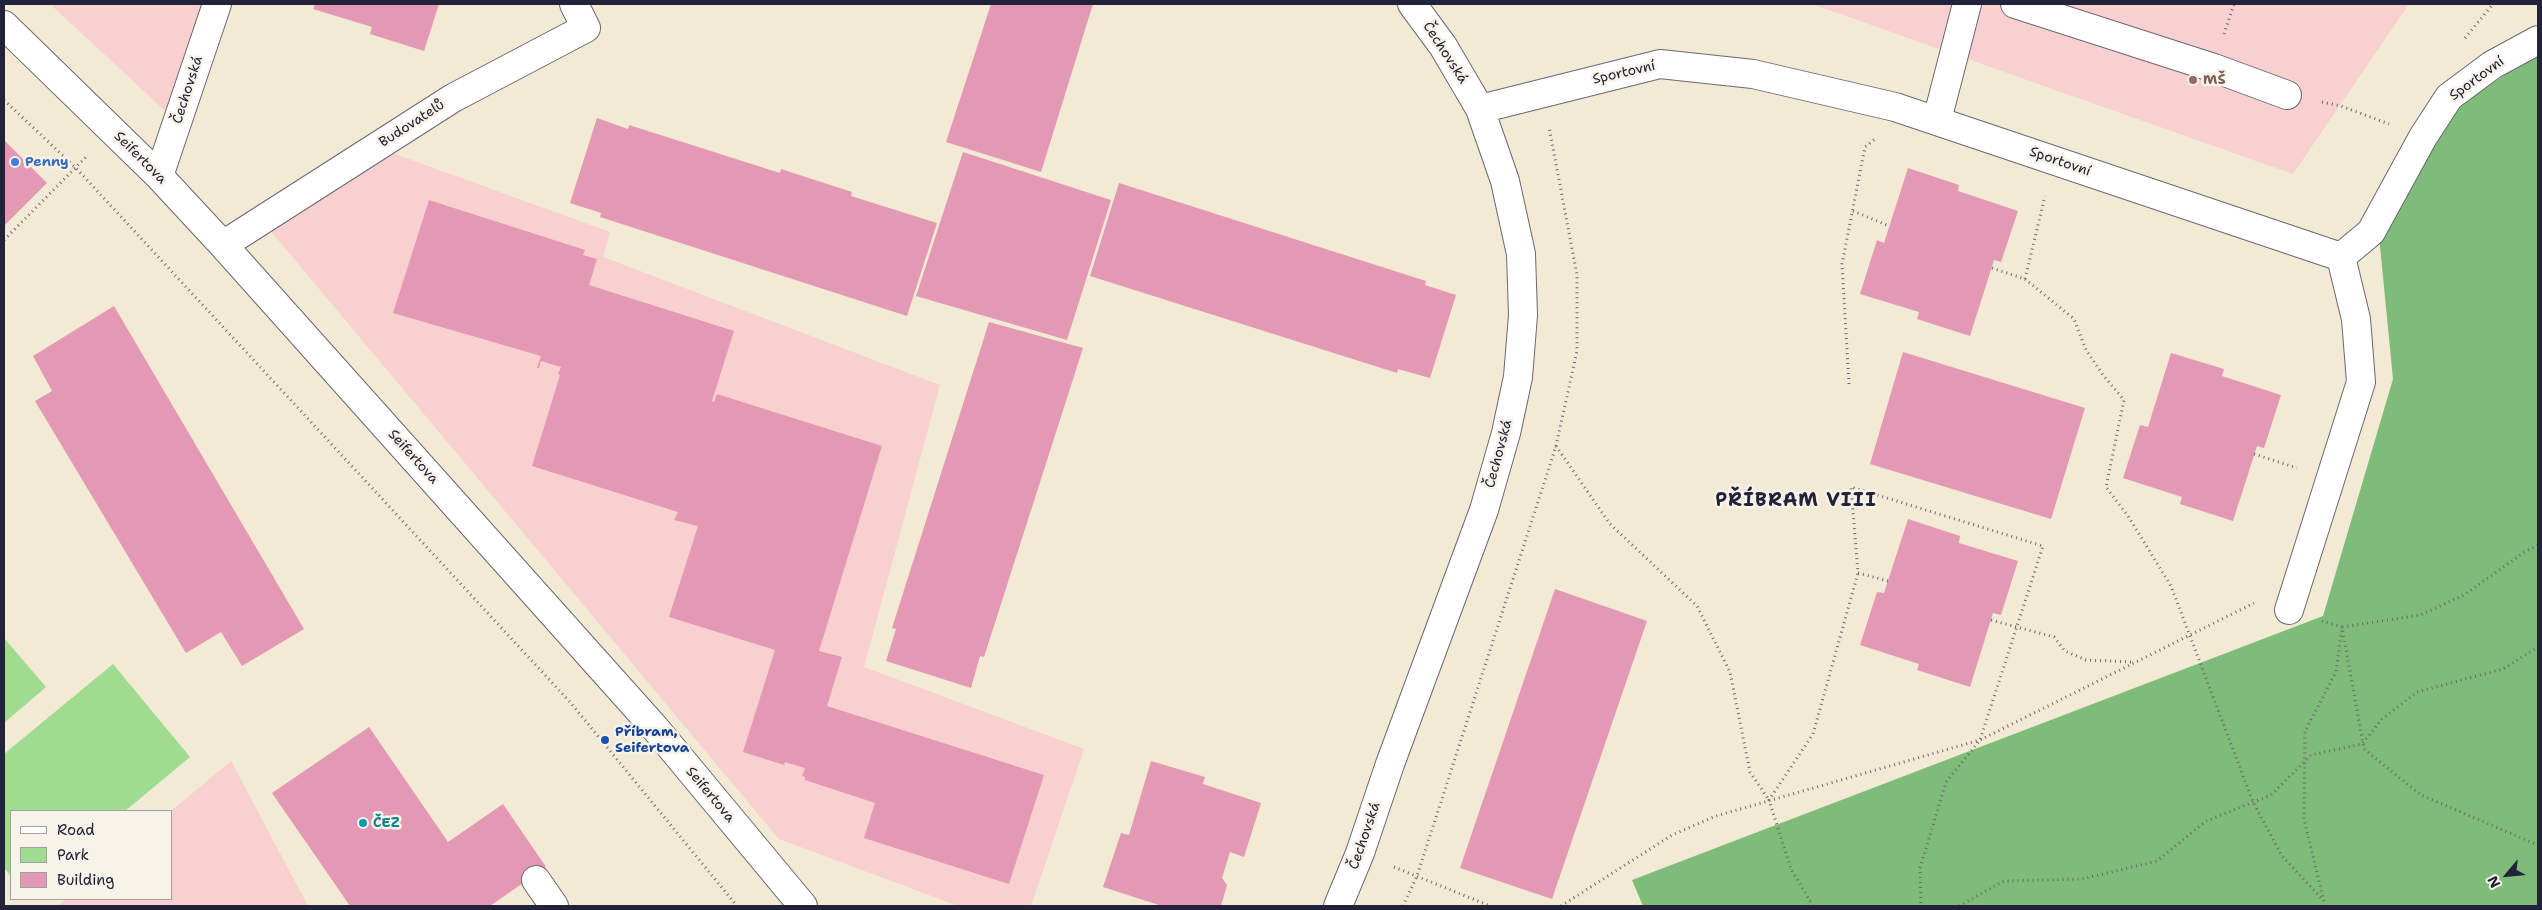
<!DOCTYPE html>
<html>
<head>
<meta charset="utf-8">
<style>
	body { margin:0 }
	#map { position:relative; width:2542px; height:910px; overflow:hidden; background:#f2ead4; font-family:"Shantell Sans",sans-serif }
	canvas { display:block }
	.frame { position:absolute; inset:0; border:5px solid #22223b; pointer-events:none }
	.legend { position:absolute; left:10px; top:810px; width:162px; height:90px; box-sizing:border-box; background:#f7f3e8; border:1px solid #a29fa3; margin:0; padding:6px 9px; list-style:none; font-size:15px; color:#22223b }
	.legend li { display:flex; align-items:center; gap:10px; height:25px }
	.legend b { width:25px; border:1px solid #a29fa3 }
	.north { position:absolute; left:2482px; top:850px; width:50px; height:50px; -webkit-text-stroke:4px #f7f3e8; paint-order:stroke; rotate:242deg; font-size:14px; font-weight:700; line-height:20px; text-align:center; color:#22223b }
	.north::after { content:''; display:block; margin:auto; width:18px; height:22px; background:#22223b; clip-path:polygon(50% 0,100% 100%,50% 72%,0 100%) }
</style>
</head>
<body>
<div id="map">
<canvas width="2542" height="910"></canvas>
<div class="frame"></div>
<ul class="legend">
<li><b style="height:6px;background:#fff"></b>Road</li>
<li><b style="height:14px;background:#9fdc90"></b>Park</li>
<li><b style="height:14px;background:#e399b3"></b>Building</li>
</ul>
<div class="north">N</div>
</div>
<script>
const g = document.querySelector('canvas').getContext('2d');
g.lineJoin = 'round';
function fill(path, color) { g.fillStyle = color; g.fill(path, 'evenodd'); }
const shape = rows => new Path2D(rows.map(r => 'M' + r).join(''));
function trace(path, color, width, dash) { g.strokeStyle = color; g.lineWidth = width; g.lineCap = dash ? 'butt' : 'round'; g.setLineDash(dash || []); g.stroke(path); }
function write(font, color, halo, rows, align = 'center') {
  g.font = font + ' "Shantell Sans",sans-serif'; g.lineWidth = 5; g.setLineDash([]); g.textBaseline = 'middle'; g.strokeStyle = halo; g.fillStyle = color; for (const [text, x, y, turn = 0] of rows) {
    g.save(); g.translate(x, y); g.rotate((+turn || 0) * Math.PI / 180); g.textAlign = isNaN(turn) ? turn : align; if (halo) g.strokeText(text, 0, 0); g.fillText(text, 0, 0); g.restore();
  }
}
fill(shape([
	[50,4,215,4,175,120],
	[1812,4,2409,4,2293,174],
	[376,147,610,232,603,257,940,385,864,667,1084,749,1031,906,958,906,779,839,265,224],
	[231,761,308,906,57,906,66,899,171,899,171,811]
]), '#f7d0cf');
fill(shape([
	[4,638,46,687,4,723],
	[113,664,190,757,125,811,11,811,11,877,4,867,4,754]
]), '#9fdc90');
fill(shape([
	[2538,55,2538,906,1643,906,1632,880,2323,616,2393,379,2379,236,2449,109]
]), '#7fbc7a');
fill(shape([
	[315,4,439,4,424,51,370,34,372,27,313,9],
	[991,4,1093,4,1041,172,946,142],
	[597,118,628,129,629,125,780,173,781,169,852,192,851,196,937,223,907,316,600,217,601,213,570,203],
	[4,140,47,183,4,226],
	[963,152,1111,200,1067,340,916,296],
	[1908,168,1959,185,1958,191,2018,211,2001,262,1994,260,1970,336,1917,319,1919,312,1860,294,1877,240,1884,243],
	[1119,183,1426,281,1425,285,1456,295,1430,378,1398,369,1397,373,1090,276],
	[429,200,585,250,583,255,597,259,589,285,734,331,712,401,714,402,717,394,882,446,819,651,842,657,827,706,1044,775,1009,884,864,838,875,803,805,780,805,777,802,776,805,768,785,762,784,765,743,752,775,650,669,617,698,526,674,520,678,512,532,466,560,375,558,374,561,367,541,361,539,368,537,368,541,356,393,313],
	[114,306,304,629,242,666,221,632,186,653,35,401,52,391,33,356],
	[989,322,1083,348,984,657,980,656,971,688,886,661,896,629,892,628],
	[1903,352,2085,408,2051,519,1870,464],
	[2171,353,2224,369,2222,376,2281,395,2264,448,2257,446,2233,521,2180,504,2182,497,2123,478,2140,425,2148,427],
	[1908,519,1960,536,1959,543,2018,561,2001,615,1993,613,1970,687,1917,670,1919,664,1860,645,1877,592,1884,593],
	[1555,589,1647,621,1552,899,1460,868],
	[369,727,448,842,503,804,546,867,490,906,350,906,272,793],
	[1151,761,1205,777,1203,784,1261,803,1244,857,1230,852,1222,878,1227,885,1221,906,1162,906,1103,887,1121,833,1129,835]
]), '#e399b3');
const minor = shape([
	[2015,4,2214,68,2287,95],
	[4,25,159,176,223,245,655,728,803,906],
	[1480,109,1660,64,1753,74,1895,107,2341,257],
	[1937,120,1967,4],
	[159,176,217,4],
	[223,245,453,98,586,28,574,4],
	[2341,257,2371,232,2423,137,2449,97,2492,65,2538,40],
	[2289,610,2361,382,2356,319,2341,257],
	[536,880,554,906],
	[1338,906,1360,853,1390,764,1484,510,1506,433,1518,377,1523,315,1521,254,1505,181,1480,109,1443,46,1412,4]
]);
trace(minor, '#6b6871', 30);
trace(shape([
	[2224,34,2234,4],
	[2465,38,2493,4],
	[4,100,76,168,570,702,737,906],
	[2322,102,2341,106,2389,124],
	[1853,211,1889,226],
	[4,240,88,155],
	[1992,268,2025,279,2045,196],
	[2025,279,2074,319,2086,350,2103,375,2124,400,2106,487,2128,516,2171,586,2253,802,2282,856,2323,900],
	[1849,384,1842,264,1865,147,1875,139],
	[1556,446,1610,524,1697,606,1730,672,1750,772,1769,800],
	[2254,454,2297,468],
	[1888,581,1858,573,1851,487,2043,546,1980,740,1946,782,1920,868,1921,906],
	[1991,620,2054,637,2065,651,2086,660,2132,662],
	[2322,621,2342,627,2364,749,2421,795,2538,845],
	[1394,867,1490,906],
	[1403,906,1417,876,1556,446,1577,351,1577,275,1549,127],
	[1561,906,1672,835,1716,816,1980,740,2254,603],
	[1813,906,1791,869,1769,800,1813,734,1858,573],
	[1959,906,2004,881,2082,879,2157,861,2206,821,2271,795,2311,755,2362,744,2382,719,2417,692,2503,669,2538,647],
	[2325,906,2304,819,2305,731,2336,672,2342,627,2420,615,2464,595,2523,553,2538,545]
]), '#6b6871', 3, [1, 4]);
trace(minor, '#fff', 28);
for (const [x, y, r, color] of [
	[2193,80,5,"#8d6e63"],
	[15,162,5,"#3f7fe0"],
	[605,740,5,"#1a4fb4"],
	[363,823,5,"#0f9aa8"]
]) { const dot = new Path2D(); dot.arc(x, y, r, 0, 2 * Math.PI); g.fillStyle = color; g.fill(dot); trace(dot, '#f7f3e8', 2); }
write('14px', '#22223b', '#f7f3e8', [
	["Čechovská",1445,53,57],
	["Sportovní",1624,73,-13],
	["Sportovní",2477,79,-36],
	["Čechovská",188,90,-72],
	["Budovatelů",412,124,-33],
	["Seifertova",140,158,45],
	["Sportovní",2060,162,19],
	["Čechovská",1499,454,-75],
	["Seifertova",413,457,48],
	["Seifertova",710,795,50],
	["Čechovská",1365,836,-71]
]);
write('bold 14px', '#785e54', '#f7f3e8', [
	["MŠ",2203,80]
], 'left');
write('bold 14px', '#366cbe', '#f7f3e8', [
	["Penny",25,162]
], 'left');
write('bold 14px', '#164399', '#f7f3e8', [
	["Příbram,",615,732],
	["Seifertova",615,748]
], 'left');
write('bold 14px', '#0d838f', '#f7f3e8', [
	["ČEZ",373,823]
], 'left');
g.letterSpacing = '1px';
write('bold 19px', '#22223b', '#f7f3e8', [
	["PŘÍBRAM VIII",1796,501]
]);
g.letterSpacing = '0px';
</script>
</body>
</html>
